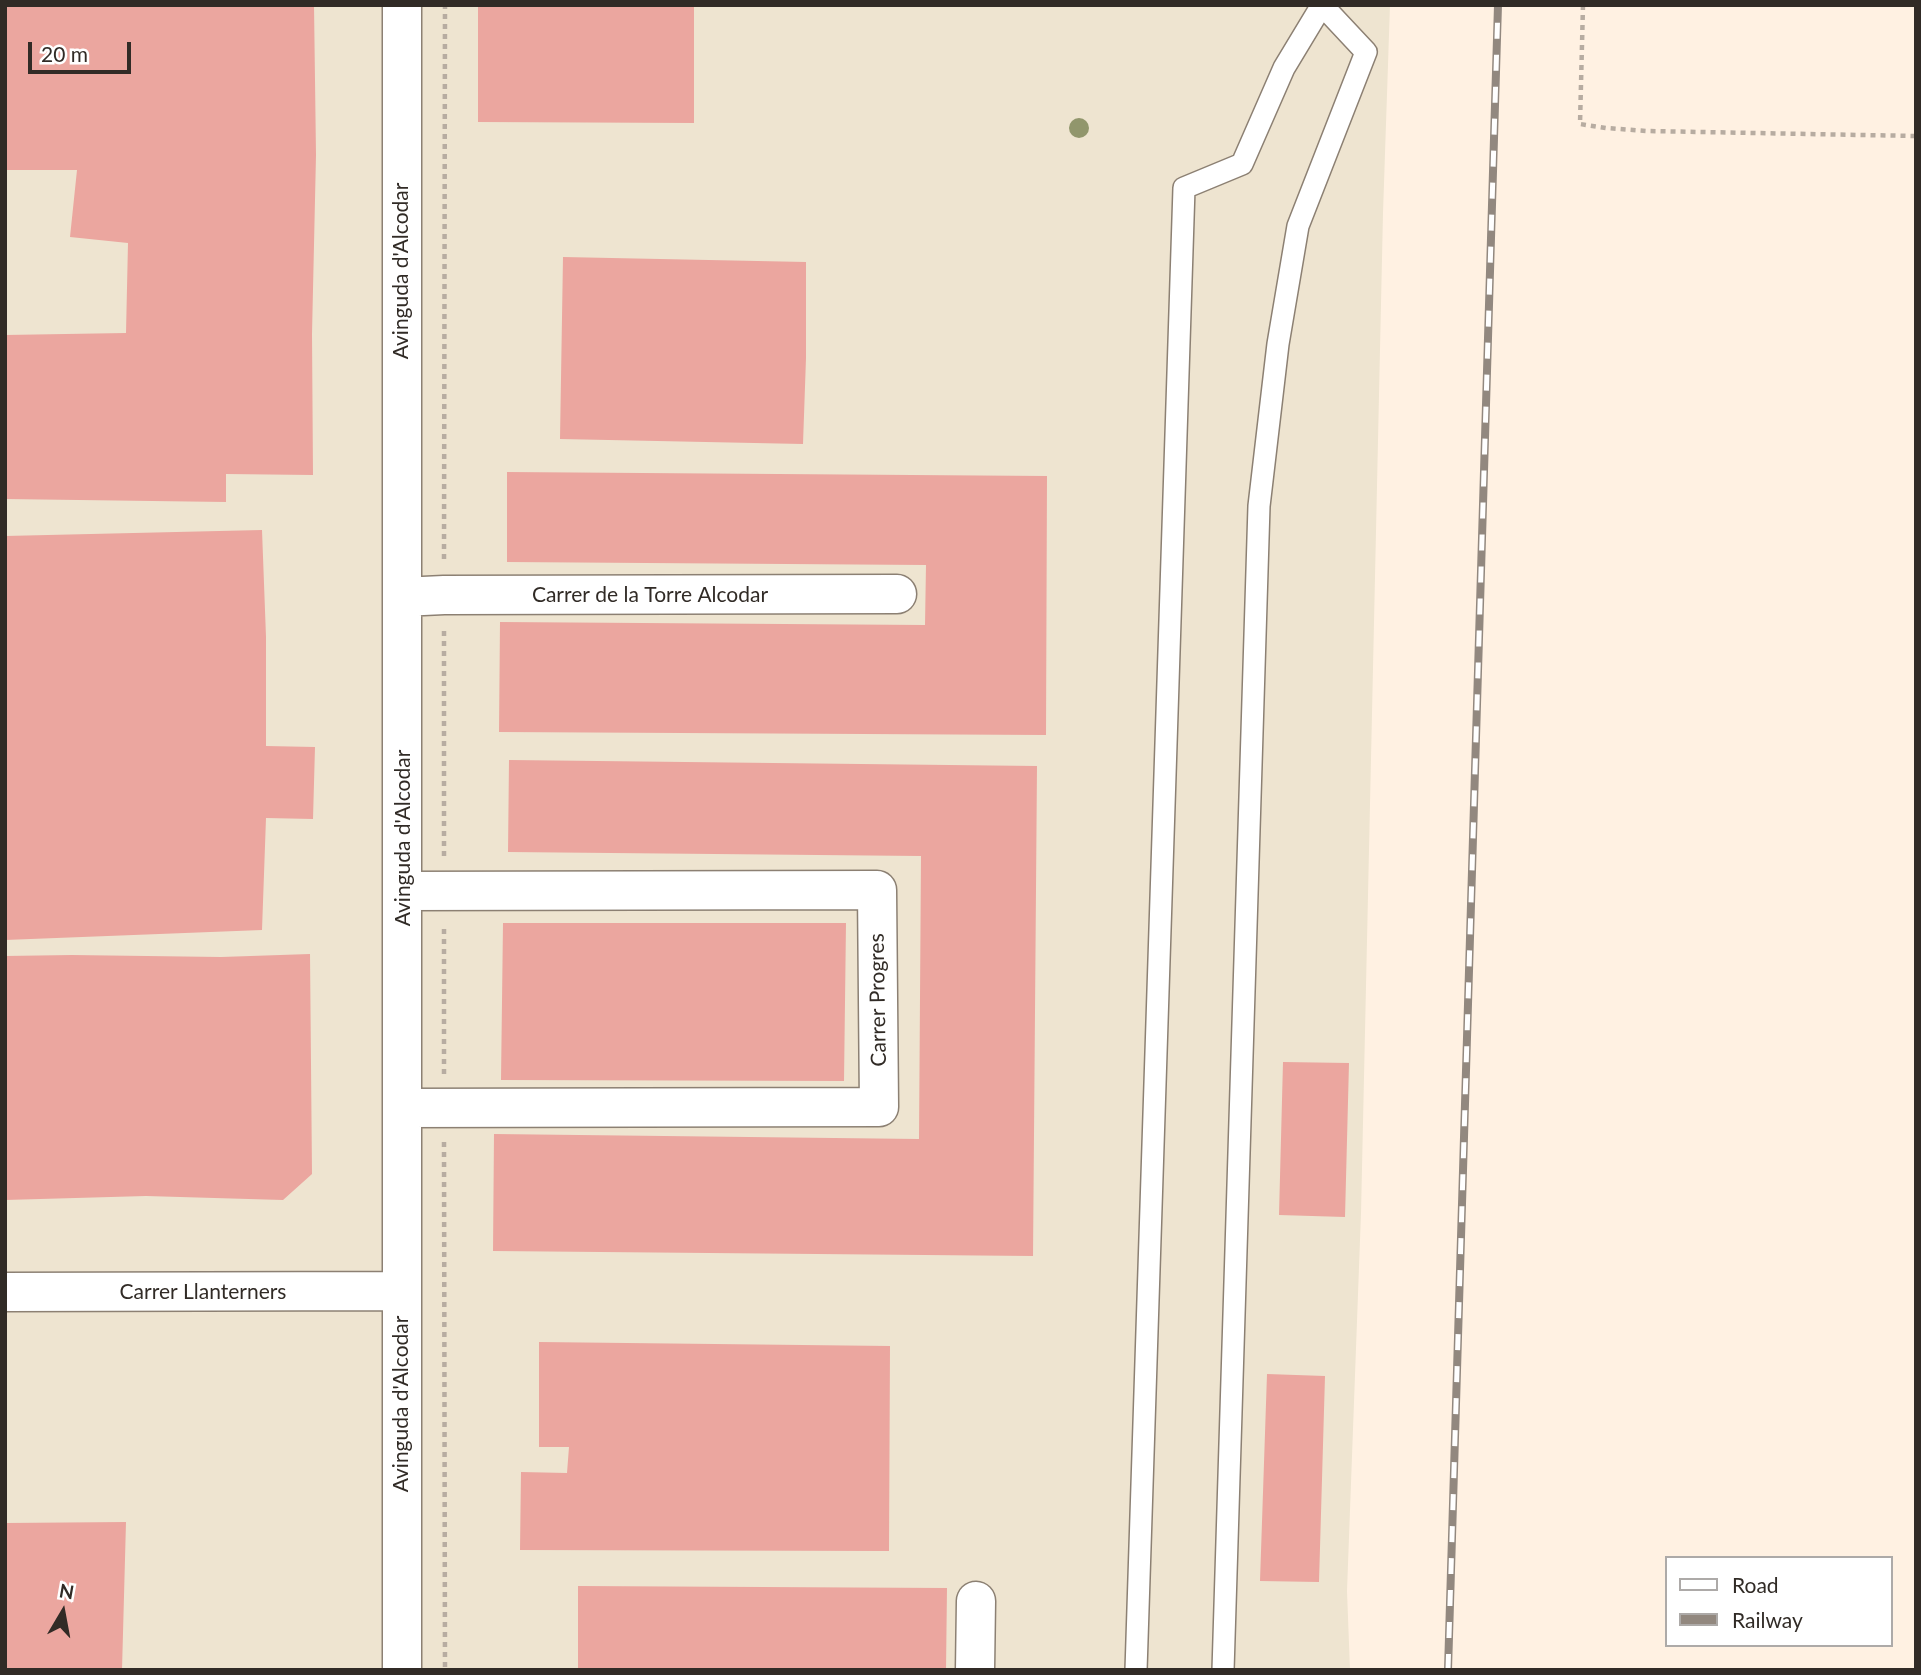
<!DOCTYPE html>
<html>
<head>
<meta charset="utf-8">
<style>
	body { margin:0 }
	#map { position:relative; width:1921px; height:1675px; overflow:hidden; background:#fff1e2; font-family:Lato,sans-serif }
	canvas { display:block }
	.frame { position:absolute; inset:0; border:7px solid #312b26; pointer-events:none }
	.legend { position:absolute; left:1665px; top:1556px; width:228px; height:91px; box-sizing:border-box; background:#fff; border:2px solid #adaaa8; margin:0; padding:9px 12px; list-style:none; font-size:21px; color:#312b26 }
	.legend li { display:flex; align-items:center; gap:14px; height:35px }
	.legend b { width:35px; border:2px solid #adaaa8 }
	.north { position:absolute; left:28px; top:1577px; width:70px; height:70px; -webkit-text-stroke:5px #fff; paint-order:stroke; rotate:10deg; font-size:19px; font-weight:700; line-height:28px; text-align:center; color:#312b26 }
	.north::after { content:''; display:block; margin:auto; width:24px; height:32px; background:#312b26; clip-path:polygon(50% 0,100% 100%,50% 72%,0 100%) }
	.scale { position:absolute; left:28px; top:42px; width:103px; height:32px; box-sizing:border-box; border:4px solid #312b26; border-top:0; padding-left:9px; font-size:21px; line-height:24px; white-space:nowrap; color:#312b26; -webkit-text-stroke:5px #fff; paint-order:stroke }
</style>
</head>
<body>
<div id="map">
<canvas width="1921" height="1675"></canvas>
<div class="frame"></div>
<ul class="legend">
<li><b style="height:9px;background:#fff"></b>Road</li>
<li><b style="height:9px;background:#92887f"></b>Railway</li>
</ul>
<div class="north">N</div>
<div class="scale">20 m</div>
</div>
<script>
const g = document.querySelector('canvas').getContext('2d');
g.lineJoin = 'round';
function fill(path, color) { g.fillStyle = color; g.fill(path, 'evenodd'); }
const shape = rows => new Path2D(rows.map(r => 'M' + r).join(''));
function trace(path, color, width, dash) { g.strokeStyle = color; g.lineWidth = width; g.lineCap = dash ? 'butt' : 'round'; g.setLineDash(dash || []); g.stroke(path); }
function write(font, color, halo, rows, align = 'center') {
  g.font = font + ' Lato,sans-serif'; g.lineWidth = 7; g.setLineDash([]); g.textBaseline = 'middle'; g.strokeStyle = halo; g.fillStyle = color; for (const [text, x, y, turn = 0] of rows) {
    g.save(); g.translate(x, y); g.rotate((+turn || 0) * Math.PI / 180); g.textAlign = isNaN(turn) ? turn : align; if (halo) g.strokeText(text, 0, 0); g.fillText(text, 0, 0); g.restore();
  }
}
fill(shape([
	[5,5,1390,5,1383,213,1361,1213,1347,1591,1350,1670,5,1670]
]), '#eee4d0');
fill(shape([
	[5,5,314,5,316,155,312,334,313,475,226,474,226,502,5,499,5,335,126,333,128,243,70,237,77,170,5,170],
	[478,5,694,5,694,123,478,122],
	[563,257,806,262,806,358,803,444,560,439],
	[507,472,1047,476,1046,735,499,732,500,622,925,625,926,565,507,562],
	[262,530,266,637,266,746,315,747,313,819,266,818,262,930,5,940,5,536],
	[509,760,1037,766,1033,1256,493,1251,494,1134,919,1139,921,856,508,852],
	[503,923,846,923,844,1081,501,1080],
	[310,954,312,1174,283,1200,146,1196,5,1200,5,956,72,955,221,957],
	[1283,1062,1349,1063,1345,1217,1279,1215],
	[539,1342,890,1346,889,1551,520,1550,521,1472,567,1473,569,1447,539,1447],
	[1267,1374,1325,1376,1319,1582,1260,1581],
	[126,1522,122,1670,5,1670,5,1523],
	[578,1586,947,1588,946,1670,578,1670]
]), '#eba69f');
const service = shape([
	[1136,1670,1184,188,1242,164,1284,68,1322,5,1366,52,1298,226,1278,344,1259,506,1223,1670]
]);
const minor = shape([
	[402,5,402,1670],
	[402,597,444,595,897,594],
	[402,1108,879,1107,877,890,403,891],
	[5,1292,401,1291],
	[975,1670,976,1601]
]);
trace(service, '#8c8073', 24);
trace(minor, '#8c8073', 41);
trace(shape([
	[1583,5,1580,124,1606,128,1647,131,1916,136],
	[444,559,445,5],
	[444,631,444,857],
	[444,1074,444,925],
	[444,1142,445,1670]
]), '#b7aca1', 4.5, [5, 5]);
trace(service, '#fff', 21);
trace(minor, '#fff', 38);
const rail = shape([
	[1448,1670,1498,5]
]);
trace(rail, '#92887f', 8);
trace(rail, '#fff', 5, [16]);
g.fillStyle = '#91966c';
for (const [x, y] of [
	[1079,128]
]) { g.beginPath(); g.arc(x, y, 10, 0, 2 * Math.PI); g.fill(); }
write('21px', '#312b26', '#fff', [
	["Avinguda d'Alcodar",401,271,-90],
	["Carrer de la Torre Alcodar",650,595],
	["Avinguda d'Alcodar",403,838,-90],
	["Carrer Progres",878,1000,-91],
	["Carrer Llanterners",203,1292],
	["Avinguda d'Alcodar",401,1404,-90]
]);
</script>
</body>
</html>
